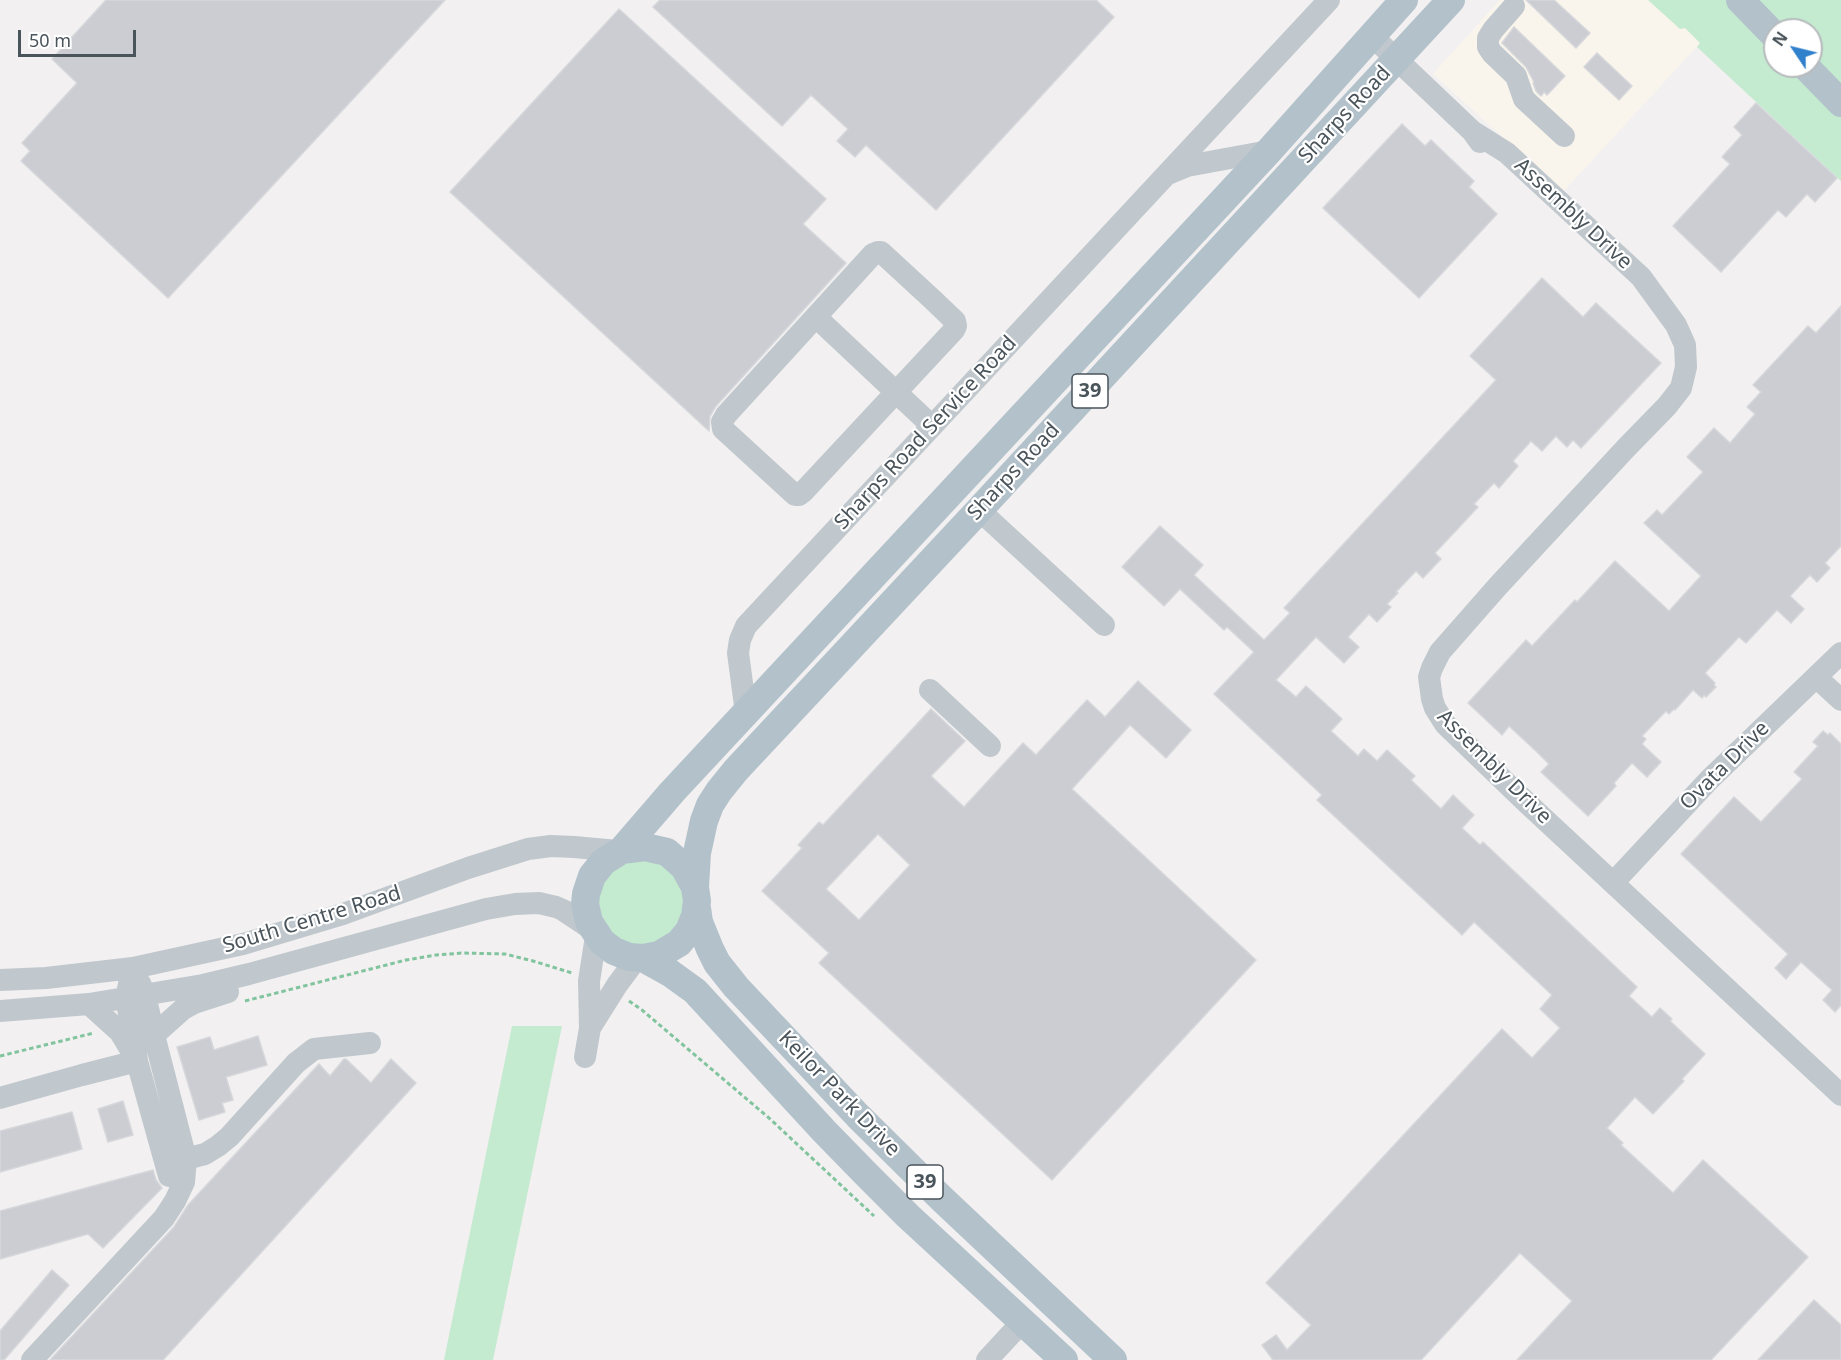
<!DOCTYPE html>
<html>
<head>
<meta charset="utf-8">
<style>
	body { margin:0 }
	#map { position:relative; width:1841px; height:1360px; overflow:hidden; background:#f2f0f0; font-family:"Noto Sans",sans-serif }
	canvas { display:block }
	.north { position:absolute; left:1763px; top:18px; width:60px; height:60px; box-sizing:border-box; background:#fff; border:2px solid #b7bbbd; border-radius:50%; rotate:305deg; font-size:16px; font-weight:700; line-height:24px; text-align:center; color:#4a545b }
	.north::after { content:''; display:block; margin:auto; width:21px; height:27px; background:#3080cc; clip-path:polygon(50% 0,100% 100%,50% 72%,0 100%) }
	.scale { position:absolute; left:18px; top:30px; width:118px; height:27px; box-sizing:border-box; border:3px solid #4a545b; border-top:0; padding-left:8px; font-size:18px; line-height:21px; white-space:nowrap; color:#4a545b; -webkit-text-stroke:4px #fff; paint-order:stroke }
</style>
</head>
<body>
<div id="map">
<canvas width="1841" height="1360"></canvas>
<div class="north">N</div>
<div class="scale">50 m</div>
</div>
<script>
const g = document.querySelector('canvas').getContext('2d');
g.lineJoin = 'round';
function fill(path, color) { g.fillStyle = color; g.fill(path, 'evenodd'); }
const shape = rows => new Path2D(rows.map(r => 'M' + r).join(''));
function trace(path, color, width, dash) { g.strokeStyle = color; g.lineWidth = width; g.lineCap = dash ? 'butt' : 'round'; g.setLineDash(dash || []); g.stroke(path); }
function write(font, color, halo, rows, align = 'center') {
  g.font = font + ' "Noto Sans",sans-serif'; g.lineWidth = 4.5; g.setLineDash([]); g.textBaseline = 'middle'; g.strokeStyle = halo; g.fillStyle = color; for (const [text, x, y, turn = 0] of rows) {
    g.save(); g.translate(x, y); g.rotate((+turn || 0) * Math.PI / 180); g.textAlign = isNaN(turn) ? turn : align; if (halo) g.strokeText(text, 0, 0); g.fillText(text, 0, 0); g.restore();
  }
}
fill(shape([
	[1500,0,1648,0,1680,29,1685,27,1701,42,1561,194,1525,157,1433,74]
]), '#faf5ec');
fill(shape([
	[1648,0,1841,0,1841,181,1697,47,1700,43,1685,28,1680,29],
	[1775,30,1811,30,1811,66,1775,66],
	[639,860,654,862,668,868,684,892,682,922,662,943,635,947,611,934,599,910,599,896,604,883,612,872,625,864],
	[512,1026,562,1026,493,1360,444,1360]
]), '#c4ead0');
const building = shape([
	[106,0,445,0,168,298,21,161,30,151,22,143,77,83,52,59,106,0],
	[660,0,1096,0,1114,17,936,210,866,145,855,157,837,141,848,129,811,95,782,126,653,7,660,0],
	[1526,0,1554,0,1590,33,1576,48,1526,0],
	[619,9,826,199,803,224,846,263,716,406,710,416,709,431,450,192,619,9],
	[1514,27,1565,76,1547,95,1544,92,1541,96,1536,91,1533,83,1534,82,1526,67,1502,43,1514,27],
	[1597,53,1632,86,1619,100,1584,67,1597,53],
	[1756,103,1837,178,1815,202,1807,194,1786,217,1778,210,1721,272,1673,226,1730,164,1722,157,1742,135,1734,127,1756,103],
	[1402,124,1425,146,1431,140,1474,181,1469,187,1497,214,1419,298,1323,208,1402,124],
	[1542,278,1583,317,1596,303,1661,363,1581,448,1573,440,1567,447,1556,436,1542,451,1531,441,1513,461,1518,466,1499,488,1494,483,1474,504,1478,507,1435,553,1441,559,1423,578,1416,571,1396,592,1398,593,1387,604,1391,607,1377,622,1369,614,1348,637,1359,647,1344,663,1316,637,1276,680,1296,697,1306,686,1342,719,1331,731,1358,756,1364,749,1377,761,1387,750,1415,776,1411,780,1441,809,1453,795,1474,815,1462,828,1480,845,1483,842,1637,987,1629,996,1652,1017,1660,1008,1672,1019,1670,1021,1705,1054,1682,1079,1684,1081,1653,1114,1635,1097,1607,1128,1623,1143,1621,1145,1673,1193,1703,1160,1808,1257,1711,1360,1517,1360,1572,1301,1520,1253,1421,1360,1273,1360,1262,1345,1276,1335,1287,1350,1311,1325,1266,1283,1502,1029,1532,1058,1560,1028,1540,1009,1552,995,1474,922,1462,935,1317,800,1322,795,1214,694,1254,652,1227,627,1224,630,1180,589,1164,606,1122,567,1160,526,1203,565,1194,575,1264,640,1290,613,1284,608,1496,380,1470,356,1542,278],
	[1841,306,1841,546,1825,563,1830,568,1817,582,1810,575,1790,596,1804,609,1791,623,1777,610,1746,643,1739,637,1705,673,1715,683,1714,685,1716,687,1706,697,1704,695,1702,698,1693,690,1675,710,1674,709,1669,714,1666,711,1642,736,1646,739,1642,744,1661,762,1647,777,1632,763,1614,783,1616,786,1588,816,1541,772,1549,764,1537,752,1509,726,1502,735,1468,703,1526,640,1532,646,1575,600,1577,602,1615,561,1669,611,1701,576,1644,523,1657,510,1662,515,1703,472,1687,457,1714,428,1730,443,1755,414,1747,407,1761,392,1753,385,1808,326,1816,333,1841,306],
	[1138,681,1191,730,1166,758,1130,725,1072,789,1256,960,1052,1180,819,963,829,953,762,891,802,848,798,845,819,822,823,825,931,709,965,741,931,776,964,807,1023,743,1036,755,1087,700,1105,717,1138,681],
	[878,834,910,865,859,920,826,889,878,834],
	[1823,731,1828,735,1830,733,1841,744,1841,1005,1835,1012,1823,1000,1832,990,1801,962,1786,979,1775,968,1788,954,1681,854,1734,797,1761,822,1802,779,1794,772,1818,746,1813,742,1823,731],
	[258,1036,267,1065,226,1077,233,1100,222,1103,225,1112,199,1120,177,1047,210,1037,214,1050,258,1036],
	[344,1059,346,1059,371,1083,391,1059,416,1083,163,1360,50,1360,174,1227,188,1205,319,1064,330,1076,344,1059],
	[123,1101,133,1135,108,1142,98,1109,123,1101],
	[72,1112,82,1149,0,1172,0,1131,72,1112],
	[153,1170,156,1180,162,1188,103,1248,88,1234,0,1259,0,1211,153,1170],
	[52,1270,69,1285,4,1360,0,1360,0,1331,52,1270],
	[1814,1300,1841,1325,1841,1360,1758,1360,1814,1300]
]);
fill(building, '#cbcdd2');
trace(building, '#d5d7db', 1.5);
trace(shape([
	[245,1001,406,960,436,955,463,953,505,954,533,961,572,973],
	[629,1001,642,1010,769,1118,874,1216],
	[0,1056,94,1033]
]), '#81c49e', 3, [4.5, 3]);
trace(shape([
	[1514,6,1493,30,1488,38,1488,47,1492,53,1516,76,1524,99,1564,136],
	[1372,36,1472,131,1480,142],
	[1472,131,1507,153,1641,277,1676,325,1685,345,1686,367,1681,388,1667,406,1627,447,1498,586,1440,652,1432,668,1429,677,1432,699,1435,708,1445,724,1526,802,1841,1095],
	[1170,173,1187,166,1269,151],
	[878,252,881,252,932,299,955,321,956,326,954,330,803,492,799,495,795,495,723,429,722,422,726,415,873,254,878,252],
	[816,317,932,426],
	[979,510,1104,625],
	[1816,677,1841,700],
	[930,690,990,746],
	[746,713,738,653,740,640,746,626,1329,0],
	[1613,883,1709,780,1841,653],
	[0,980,46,978,133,968,243,944,343,914,468,868,528,849,551,846,574,847,618,851],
	[129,984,126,998,135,1044,137,1061,169,1176],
	[89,1004,120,1032,132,1052],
	[0,1011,89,1004,203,985,249,974,486,909,515,904,539,903,556,907,563,910,593,930],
	[590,1028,617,985,637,958],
	[154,1035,183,1009,194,1003,228,992],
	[585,1057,590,1028,589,981,596,936],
	[0,1098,82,1075,137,1061],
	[166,1164,205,1154,218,1146,229,1137,296,1063,314,1049,370,1043],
	[32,1360,164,1218,175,1201,184,1182,186,1159,154,1035,145,995,140,983],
	[987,1360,1023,1321]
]), '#c0c8cd', 22);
trace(shape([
	[1740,0,1775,36],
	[1805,66,1841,103],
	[622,850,672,792,1269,151,1404,0],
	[695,887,684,867,667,852,645,847,622,850,603,862,592,876,586,894,585,904,589,922,602,942,614,951,629,957,643,958,659,955,679,943,689,931,695,916,697,901,695,887,697,853,704,821,710,805,719,791,736,770,979,510,1451,0],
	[697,908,699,922,710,949,717,963,736,987,858,1116,942,1199,1113,1360],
	[643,958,670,973,695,991,825,1132,866,1174,908,1216,1064,1360]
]), '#b3c1cb', 28);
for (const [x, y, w] of [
	[1090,391,36],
	[925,1182,36]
]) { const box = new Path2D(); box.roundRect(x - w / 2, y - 17, w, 34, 4.5); g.fillStyle = '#fff'; g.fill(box); trace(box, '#4a545b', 1.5); }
write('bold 20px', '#4a545b', null, [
	["39",1090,391],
	["39",925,1182]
]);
write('21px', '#4a545b', '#fff', [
	["Sharps Road",1345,115,-47],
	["Assembly Drive",1573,214,43],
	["Sharps Road Service Road",926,433,-47],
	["Sharps Road",1014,472,-47],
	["Ovata Drive",1725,766,-45],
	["Assembly Drive",1494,767,45],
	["South Centre Road",312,920,-17],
	["Keilor Park Drive",839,1094,46]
]);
</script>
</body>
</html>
